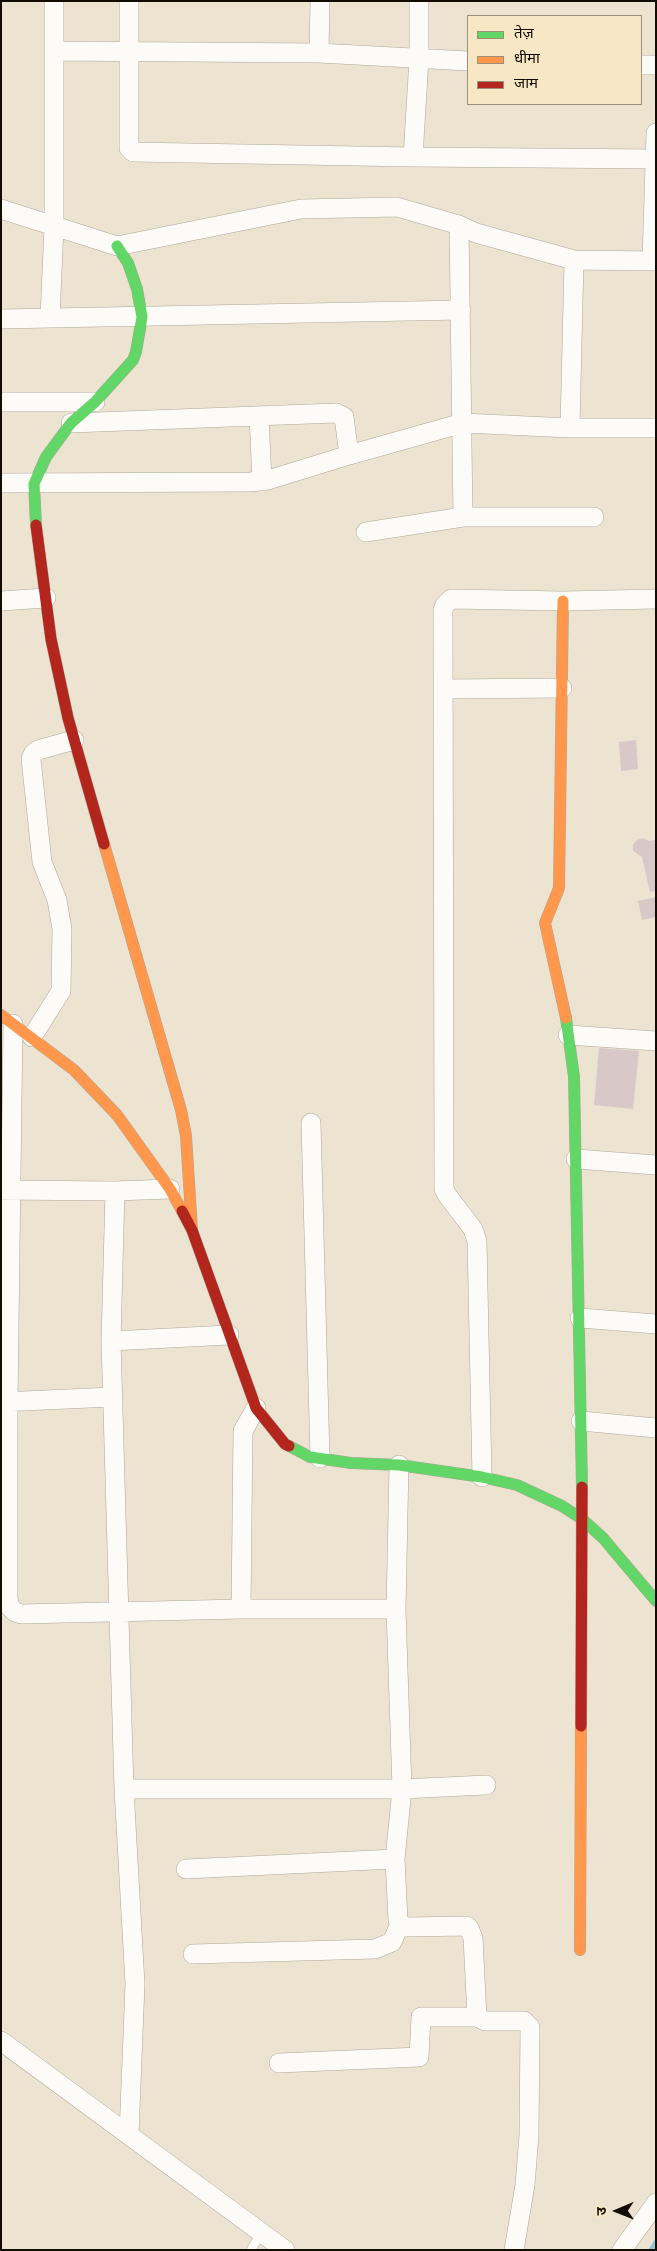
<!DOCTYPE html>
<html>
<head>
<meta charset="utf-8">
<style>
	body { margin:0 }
	#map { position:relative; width:657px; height:2251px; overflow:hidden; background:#ece3d1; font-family:"Times New Roman","Noto Sans Devanagari",serif }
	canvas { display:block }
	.frame { position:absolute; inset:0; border:2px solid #110b02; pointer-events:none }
	.legend { position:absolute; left:467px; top:15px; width:175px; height:90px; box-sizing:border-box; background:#f8e7c5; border:1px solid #9c8f77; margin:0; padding:6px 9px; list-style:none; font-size:15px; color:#110b02 }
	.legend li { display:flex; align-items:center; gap:10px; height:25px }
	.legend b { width:25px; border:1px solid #9c8f77 }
	.north { position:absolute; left:592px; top:2186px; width:50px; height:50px; -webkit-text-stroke:4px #f8e7c5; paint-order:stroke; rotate:269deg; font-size:14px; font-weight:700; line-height:20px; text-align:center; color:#110b02 }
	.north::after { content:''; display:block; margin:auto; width:18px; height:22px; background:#110b02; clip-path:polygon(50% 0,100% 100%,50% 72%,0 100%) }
</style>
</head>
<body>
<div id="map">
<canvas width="657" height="2251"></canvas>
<div class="frame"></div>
<ul class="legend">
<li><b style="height:6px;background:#63d668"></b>तेज़</li>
<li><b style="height:6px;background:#ff974d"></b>धीमा</li>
<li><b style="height:6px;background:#b3261e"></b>जाम</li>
</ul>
<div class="north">उ</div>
</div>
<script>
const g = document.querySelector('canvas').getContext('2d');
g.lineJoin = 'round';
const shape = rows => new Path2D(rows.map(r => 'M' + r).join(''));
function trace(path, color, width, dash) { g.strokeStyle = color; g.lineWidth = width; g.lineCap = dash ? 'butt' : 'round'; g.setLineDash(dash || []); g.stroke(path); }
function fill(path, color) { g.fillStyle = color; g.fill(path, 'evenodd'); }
trace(shape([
	[651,2250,656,2242]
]), '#8fc4d7', 5);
fill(shape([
	[636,740,638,769,621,771,619,742],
	[643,838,649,841,656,840,656,891,650,892,642,857,633,851,633,845,637,840],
	[656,897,656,917,642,920,638,901],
	[599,1048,639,1051,633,1109,594,1105]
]), '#d8c8c8');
const lane = shape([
	[251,2250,261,2233]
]);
const street = shape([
	[129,1,129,148,133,152,413,157,656,159],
	[54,51,319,53,468,61],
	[319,53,320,1],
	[641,65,656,65],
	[413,157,419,59,419,1],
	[1,209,117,246,301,209,397,207,459,225,476,233,574,260,656,261],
	[459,225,463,517],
	[652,261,656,133],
	[50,318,54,226,54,1],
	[1,319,461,310],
	[1,402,95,402],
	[259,416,262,481],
	[71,423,336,413,344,417,349,455],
	[570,428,574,260],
	[1,483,250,482,268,480,349,455,463,423,570,428,656,428],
	[366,532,463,517,594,517],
	[1,601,46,598],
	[444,689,562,688],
	[13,1024,8,1402,8,1599,10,1607,15,1612,21,1614,241,1609,396,1609],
	[568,1035,656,1041],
	[32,1037,61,991,62,929,57,900,42,862,31,759,33,754,38,750,74,740],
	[311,1123,320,1458],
	[576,1159,656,1165],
	[1,1190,115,1191,170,1189],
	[580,1318,656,1324],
	[111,1341,115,1191],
	[1,1402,112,1397],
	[581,1421,656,1428],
	[399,1465,396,1609,402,1789,395,1859,398,1920,403,1926,407,1927,466,1926,469,1928,473,1938,477,2017,485,2021,524,2021,530,2027,529,2135,525,2185,514,2250],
	[482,1477,477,1241,473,1229,447,1195,444,1189,443,610,445,605,451,599,563,601,656,599],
	[241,1609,243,1431,256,1408],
	[124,1789,402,1789,486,1785],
	[186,1869,395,1859],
	[193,1954,375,1949,392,1942,400,1924],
	[1,2041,285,2250],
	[279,2063,419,2057,421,2017,477,2017],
	[129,2135,135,1984,124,1789,111,1341,229,1335],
	[622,2250,656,2203]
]);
const fast = shape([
	[36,525,34,484,46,457,71,423,95,402,133,360,136,352,142,317,137,289,128,263,117,246],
	[566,1018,574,1077,582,1487],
	[289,1446,310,1457,351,1463,399,1465,482,1477,517,1485,562,1506,582,1519,603,1538,656,1601]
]);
const slow = shape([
	[563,601,559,888,545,923,566,1018],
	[104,844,181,1110,186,1136,192,1230],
	[1,1015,74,1070,117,1115,170,1189,182,1211],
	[580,1950,581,1726]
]);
const jam = shape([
	[36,525,51,639,68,718,104,844],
	[182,1211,192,1230,256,1408,285,1444,289,1446],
	[581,1726,582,1487]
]);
trace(lane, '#aea799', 10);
trace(street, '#aea799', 20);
trace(fast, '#aea799', 12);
trace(slow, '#aea799', 12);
trace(jam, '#aea799', 12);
trace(lane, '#fcfbf8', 9);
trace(street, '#fcfbf8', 19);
trace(fast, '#63d668', 11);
trace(slow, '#ff974d', 11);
trace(jam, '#b3261e', 11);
</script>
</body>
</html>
